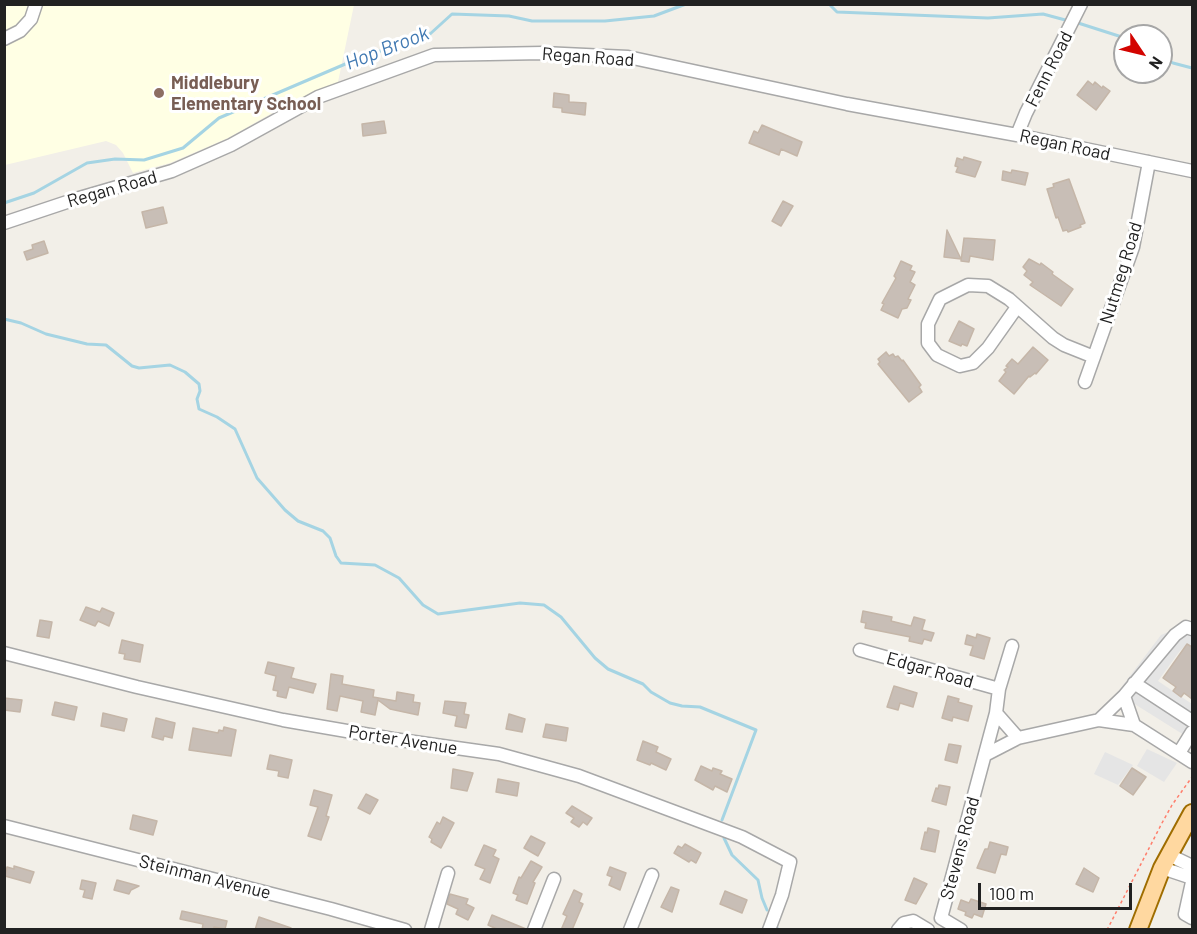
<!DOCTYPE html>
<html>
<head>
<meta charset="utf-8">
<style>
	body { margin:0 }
	#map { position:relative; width:1197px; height:934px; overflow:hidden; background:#f2efe8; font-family:Barlow,sans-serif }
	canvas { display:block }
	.frame { position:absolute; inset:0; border:6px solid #212121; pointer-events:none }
	.north { position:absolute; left:1113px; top:24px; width:60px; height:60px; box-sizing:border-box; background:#fff; border:2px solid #a6a6a6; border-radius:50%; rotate:125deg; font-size:16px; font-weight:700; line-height:24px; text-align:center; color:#212121 }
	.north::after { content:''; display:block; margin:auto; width:21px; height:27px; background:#d30400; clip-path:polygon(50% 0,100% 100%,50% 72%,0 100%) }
	.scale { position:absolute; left:978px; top:883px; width:154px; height:27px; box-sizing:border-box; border:3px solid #212121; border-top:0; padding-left:8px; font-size:18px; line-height:21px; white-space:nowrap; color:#212121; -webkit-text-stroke:4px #fff; paint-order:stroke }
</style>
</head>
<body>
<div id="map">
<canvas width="1197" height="934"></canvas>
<div class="frame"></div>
<div class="north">N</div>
<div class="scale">100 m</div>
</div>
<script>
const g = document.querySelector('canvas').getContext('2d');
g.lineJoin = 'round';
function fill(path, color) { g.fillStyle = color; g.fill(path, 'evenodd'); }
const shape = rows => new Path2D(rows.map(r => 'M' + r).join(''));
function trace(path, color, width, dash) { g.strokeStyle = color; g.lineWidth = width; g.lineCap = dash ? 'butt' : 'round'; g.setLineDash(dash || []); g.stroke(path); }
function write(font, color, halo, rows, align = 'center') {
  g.font = font + ' Barlow,sans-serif'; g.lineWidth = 6; g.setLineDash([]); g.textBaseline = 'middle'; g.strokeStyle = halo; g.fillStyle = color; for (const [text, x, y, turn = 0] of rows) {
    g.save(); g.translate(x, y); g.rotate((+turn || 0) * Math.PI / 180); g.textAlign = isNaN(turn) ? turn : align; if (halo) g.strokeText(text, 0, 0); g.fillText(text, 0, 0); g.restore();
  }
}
fill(shape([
	[4,5,354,5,338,82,288,104,228,138,170,163,133,173,123,153,116,145,106,141,5,165]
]), '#ffffe4');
fill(shape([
	[1190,623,1192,624,1192,647,1187,644,1179,652,1158,681,1192,704,1192,740,1117,693,1161,635],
	[1147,749,1177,763,1164,782,1137,766],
	[1105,752,1133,765,1118,785,1094,774]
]), '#e5e5e5');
trace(shape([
	[829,4,837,12,988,18,1043,14,1069,21],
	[1075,22,1125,38],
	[1161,57,1173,63,1192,68],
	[4,203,34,193,87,163,115,159,144,160,183,148,219,118,357,59,430,34,452,14,509,16,532,21,605,21,654,16,686,4],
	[4,319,21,323,46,334,87,344,106,345,132,366,139,368,170,365,185,372,199,384,200,391,197,399,199,409,217,417,235,429,257,478,285,510,298,521,323,531,330,538,336,556,341,563,375,565,399,578,423,605,438,614,520,603,544,605,561,617,595,658,608,669,643,684,651,692,670,703,682,706,700,707,756,730,722,820],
	[724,838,732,855,758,880,762,898,767,910],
	[777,928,778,930]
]), '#a5d4e3', 3);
const building = shape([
	[1088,81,1093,85,1095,82,1102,88,1103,86,1110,91,1096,110,1077,95,1088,81],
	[554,93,569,95,569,102,586,103,585,115,562,112,562,108,553,107,554,93],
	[384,121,386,133,363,136,362,124,384,121],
	[762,125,802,142,797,156,781,149,779,155,749,143,754,131,758,133,762,125],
	[964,157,981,162,975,177,956,172,958,167,955,166,957,158,963,160,964,157],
	[1012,170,1028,173,1025,185,1002,180,1003,171,1011,173,1012,170],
	[1069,179,1085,223,1080,225,1081,227,1068,232,1067,230,1063,231,1058,217,1056,218,1047,189,1054,187,1053,184,1069,179],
	[783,201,793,206,781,226,772,221,783,201],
	[163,207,167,223,146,228,142,212,163,207],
	[947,230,961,259,944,257,947,230],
	[964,238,995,240,993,260,970,256,969,262,961,261,964,238],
	[44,241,48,253,27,260,24,252,33,249,32,245,44,241],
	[1029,259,1040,265,1041,263,1053,272,1052,274,1073,289,1061,306,1030,285,1033,282,1024,275,1027,271,1023,267,1029,259],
	[901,261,912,266,910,270,915,272,910,282,915,285,908,299,911,300,907,308,902,309,898,318,881,310,884,304,882,303,896,278,894,276,901,261],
	[959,321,974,329,967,346,962,344,961,346,949,341,959,321],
	[1033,347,1048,360,1036,374,1035,373,1030,377,1029,376,1014,394,999,381,1006,372,1004,370,1008,367,1006,366,1012,359,1018,364,1033,347],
	[886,352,889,356,893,354,895,357,898,356,902,361,903,360,921,385,919,387,922,392,909,402,878,364,880,362,878,359,886,352],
	[86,607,100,612,102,608,114,613,109,626,98,621,95,626,80,620,86,607],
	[863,611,892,617,891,621,911,626,914,617,925,620,922,630,934,633,931,641,924,639,922,644,909,641,910,637,865,628,866,623,861,622,863,611],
	[40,620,52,622,49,638,37,636,40,620],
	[977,634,990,638,984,659,970,655,973,646,965,644,967,635,976,638,977,634],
	[122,640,143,645,140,662,124,659,125,654,119,653,122,640],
	[1187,644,1192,647,1192,699,1184,693,1181,697,1173,691,1176,687,1163,678,1187,644],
	[268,662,294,668,291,678,316,684,313,693,289,687,286,698,277,696,278,691,273,690,276,676,265,673,268,662],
	[331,674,343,676,342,684,374,690,373,697,396,701,397,692,414,695,413,702,420,703,418,715,390,709,378,700,375,715,361,712,363,701,340,696,337,711,327,709,331,674],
	[894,686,917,693,913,707,900,703,898,710,887,707,894,686],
	[948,696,959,699,958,702,972,706,968,721,953,717,952,721,942,718,948,696],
	[4,698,22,700,20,712,4,710,4,698],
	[445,701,466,703,464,714,469,715,466,728,455,726,457,716,443,713,445,701],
	[55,702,77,707,74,720,52,715,55,702],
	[103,713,127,719,124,731,101,726,103,713],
	[509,714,525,719,522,732,506,729,509,714],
	[156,718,175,723,172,738,164,736,163,740,152,737,156,718],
	[546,724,568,728,566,741,543,737,546,724],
	[224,727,236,730,231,756,189,750,193,728,218,733,219,730,223,731,224,727],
	[643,741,658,747,656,752,671,759,666,770,651,763,650,765,637,760,643,741],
	[949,744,961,746,957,763,945,760,949,744],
	[270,755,292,760,288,778,278,776,279,771,267,769,270,755],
	[701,766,712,771,713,768,722,771,720,774,732,779,727,792,715,786,713,790,695,780,701,766],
	[1132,768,1146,777,1133,795,1120,786,1132,768],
	[453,769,473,773,467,791,451,788,453,769],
	[498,779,519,783,517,796,496,792,498,779],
	[939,785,950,787,946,805,932,801,936,788,938,789,939,785],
	[314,790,332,795,326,816,329,817,321,840,308,836,318,807,310,805,314,790],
	[366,794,378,800,370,814,358,808,366,794],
	[572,806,592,818,587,825,583,822,579,827,571,822,574,818,566,813,572,806],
	[133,815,157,821,153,835,130,829,133,815],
	[443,817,454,823,441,848,431,842,432,839,429,837,437,822,440,824,443,817],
	[928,828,939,831,935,852,921,849,925,832,927,833,928,828],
	[531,836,545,843,538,856,524,848,531,836],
	[990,842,1008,847,1006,855,1001,854,995,873,977,868,985,849,988,849,990,842],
	[685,844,701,853,696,863,691,860,689,862,674,853,678,846,682,848,685,844],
	[484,845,496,850,493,856,499,859,490,883,480,879,485,869,475,865,484,845],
	[531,861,542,867,533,882,535,883,527,904,516,900,518,895,513,893,519,877,521,878,531,861],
	[14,866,34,872,30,883,5,876,7,867,14,869,14,866],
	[610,867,626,873,620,890,609,885,612,877,607,875,610,867],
	[1084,868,1099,878,1093,892,1076,884,1084,868],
	[914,878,927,884,916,904,905,900,914,878],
	[82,880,96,883,92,899,83,897,85,890,80,889,82,880],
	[117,880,139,886,131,890,129,894,114,890,117,880],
	[671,887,679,890,672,912,661,907,671,887],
	[574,890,582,894,579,902,583,904,572,930,561,930,567,916,563,914,574,890],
	[725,891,747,900,742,913,720,904,725,891],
	[450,894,468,899,466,904,474,908,468,920,456,914,458,909,447,904,450,894],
	[971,899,986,904,982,917,974,914,972,918,965,915,966,912,958,909,961,900,969,903,971,899],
	[182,911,227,921,225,929,214,927,213,930,202,930,203,924,180,919,182,911],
	[492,915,526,929,526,930,499,930,488,925,492,915],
	[259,917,291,928,291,930,255,930,259,917]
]);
fill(building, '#c8beb6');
trace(building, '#c5b6a8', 1.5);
const minor = shape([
	[4,39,20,31,31,19,36,4],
	[1017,135,1026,113,1081,4],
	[4,223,76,199,172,171,231,145,318,97,434,55,543,53,628,57,847,104,1017,135,1192,171],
	[1017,307,988,348,973,363,960,366,937,355,928,343,928,324,940,299,968,285,988,286,1009,299,1053,338,1064,345,1094,357],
	[1085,382,1133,247,1149,162],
	[860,650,999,689],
	[4,653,137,687,283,720,393,739,499,754,579,776,742,837,790,862,782,895,769,930],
	[1134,683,1192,721],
	[996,713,1018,738],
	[1099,720,1124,696],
	[1134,725,1124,696,1175,635,1186,627,1192,629],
	[1179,753,1192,732],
	[985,755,1018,738,1099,720,1134,725,1192,762],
	[4,826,331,909,405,930],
	[1169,855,1192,866],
	[1162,868,1192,878],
	[1192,882,1185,914,1192,918],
	[431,930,448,873],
	[534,930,554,879],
	[630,930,652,875],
	[898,930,904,923,913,921,928,930],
	[961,930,941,918,996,713,999,689,1012,646]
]);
const major = shape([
	[1138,930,1162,868,1192,813]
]);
trace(minor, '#a8a8a8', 15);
trace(major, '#9f6d00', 20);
trace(shape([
	[1107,930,1162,823,1172,805,1192,777]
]), '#ff7e6c', 1.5, [3, 3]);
trace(minor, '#fff', 12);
trace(major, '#ffd8a0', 16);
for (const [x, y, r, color] of [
	[159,93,6,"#8d6e63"]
]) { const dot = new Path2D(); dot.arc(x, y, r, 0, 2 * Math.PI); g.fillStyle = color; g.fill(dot); trace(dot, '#fff', 2); }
write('18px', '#212121', '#fff', [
	["Regan Road",588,57,4],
	["Fenn Road",1049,69,-63],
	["Regan Road",1065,145,12],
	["Regan Road",112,189,-16],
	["Nutmeg Road",1121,273,-73],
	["Edgar Road",930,670,16],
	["Porter Avenue",403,740,9],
	["Stevens Road",960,848,-75],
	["Steinman Avenue",205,877,14]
]);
write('bold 18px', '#785e54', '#fff', [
	["Middlebury",171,83],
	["Elementary School",171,104]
], 'left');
write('italic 20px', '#4179b2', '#fff', [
	["Hop Brook",387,48,-21]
]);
</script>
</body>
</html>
